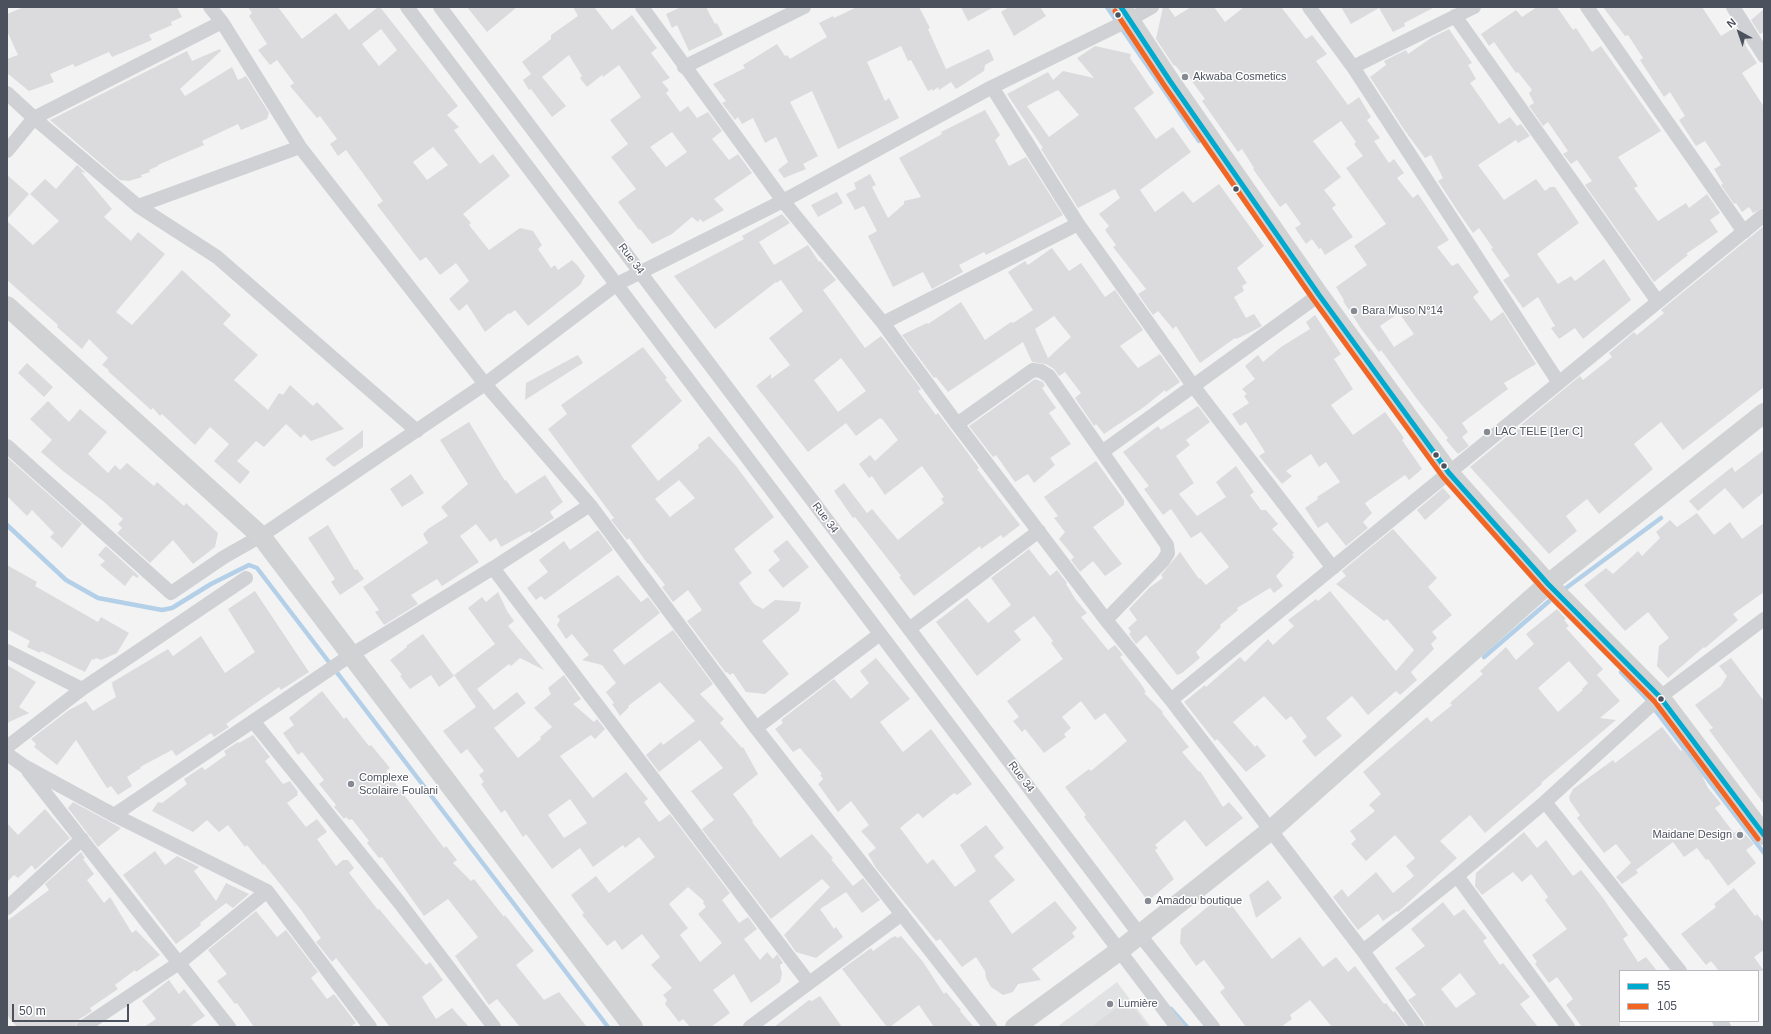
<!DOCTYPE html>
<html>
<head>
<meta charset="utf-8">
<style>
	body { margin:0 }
	#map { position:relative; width:1771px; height:1034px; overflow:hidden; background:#f3f3f3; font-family:Helvetica,sans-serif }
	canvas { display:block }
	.frame { position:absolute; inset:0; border:8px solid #4c515e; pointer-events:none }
	.legend { position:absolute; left:1619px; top:970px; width:140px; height:52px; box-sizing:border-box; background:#fff; border:1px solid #b7b9bf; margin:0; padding:5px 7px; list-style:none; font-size:12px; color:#4c515e }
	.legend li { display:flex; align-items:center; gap:8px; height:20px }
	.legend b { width:20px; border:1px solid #b7b9bf }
	.north { position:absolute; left:1719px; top:12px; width:40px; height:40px; -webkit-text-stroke:3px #fff; paint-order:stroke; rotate:320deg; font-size:11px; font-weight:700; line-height:16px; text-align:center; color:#4c515e }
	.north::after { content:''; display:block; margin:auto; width:14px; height:18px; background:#4c515e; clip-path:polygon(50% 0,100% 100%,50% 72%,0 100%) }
	.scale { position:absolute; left:12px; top:1004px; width:117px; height:18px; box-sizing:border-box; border:2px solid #4c515e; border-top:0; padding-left:5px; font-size:12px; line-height:14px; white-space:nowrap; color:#4c515e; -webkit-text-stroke:3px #fff; paint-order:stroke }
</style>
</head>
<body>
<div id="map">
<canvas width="1771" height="1034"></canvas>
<div class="frame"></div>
<ul class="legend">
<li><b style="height:5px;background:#00a9ce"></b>55</li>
<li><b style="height:5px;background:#f26522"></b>105</li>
</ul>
<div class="north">N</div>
<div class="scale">50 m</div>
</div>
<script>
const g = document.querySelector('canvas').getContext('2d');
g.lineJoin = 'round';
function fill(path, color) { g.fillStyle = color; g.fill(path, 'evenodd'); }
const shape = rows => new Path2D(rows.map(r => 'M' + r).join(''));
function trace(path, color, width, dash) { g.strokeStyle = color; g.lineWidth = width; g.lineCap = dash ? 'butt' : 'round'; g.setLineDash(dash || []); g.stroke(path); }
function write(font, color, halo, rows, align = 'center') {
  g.font = font + ' Helvetica,sans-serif'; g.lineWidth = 3; g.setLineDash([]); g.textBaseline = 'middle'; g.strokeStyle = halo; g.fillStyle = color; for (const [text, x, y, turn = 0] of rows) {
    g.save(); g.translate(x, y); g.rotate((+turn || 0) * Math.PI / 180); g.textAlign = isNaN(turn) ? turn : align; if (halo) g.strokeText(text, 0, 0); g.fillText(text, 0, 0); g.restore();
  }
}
fill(shape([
	[1117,982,1151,1027,1057,1027]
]), '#e1e2e3');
trace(shape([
	[1107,7,1199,141],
	[7,525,66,580,98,598,162,610,172,608,211,584,249,565,257,568,608,1027],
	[1562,591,1661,518],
	[1484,657,1554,597],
	[1621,672,1646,698,1764,853],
	[1171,1009,1187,1027]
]), '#b3d0e8', 4.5);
fill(shape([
	[24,7,177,7,182,17,171,22,172,25,149,35,152,40,112,57,109,52,75,67,73,64,50,74,54,82,29,91,7,73,7,59,18,55,7,31,7,14],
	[248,7,278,7,302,39,336,13,349,30,378,7,380,7,458,106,447,115,459,127,454,130,480,164,493,154,510,176,463,214,471,223,469,225,489,250,520,228,533,231,542,245,538,249,551,268,555,265,558,270,572,260,578,266,585,276,580,285,528,326,515,310,510,314,509,313,485,332,467,304,459,311,449,299,469,281,456,263,440,275,426,257,420,261,377,205,383,201,346,150,338,156,330,144,337,139,320,116,317,118,290,86,294,83,277,60,270,65,258,50,267,44,249,16,252,13],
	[381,29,397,50,379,66,362,44],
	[433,147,448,165,427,180,413,162],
	[467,7,517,7,487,32],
	[573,7,594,7,612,30,632,15,657,48,651,53,670,78,662,82,669,90,666,93,680,112,688,106,697,118,708,112,722,131,712,139,729,160,738,154,752,173,714,199,724,210,703,222,700,219,698,222,692,217,672,234,652,244,640,229,639,230,618,202,636,189,611,157,628,144,610,120,641,97,619,65,603,77,602,75,587,87,580,78,582,76,569,55,542,77,566,106,552,117,531,89,529,90,523,80,531,74,522,62,551,39,551,35,578,16],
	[672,132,687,152,666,167,650,147],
	[681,7,706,7,715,24,717,23,723,35,689,51,677,25,672,28,666,14],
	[857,7,919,7,930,28,928,29,946,69,989,49,994,60,985,65,984,71,956,89,951,82,939,90,938,87,933,91,932,89,928,91,911,60,908,61,901,46,867,62,885,101,889,98,899,118,838,149,812,91,790,102,818,156,803,164,806,169,784,178,778,170,788,162,776,137,765,143,753,118,742,124,738,117,735,120,722,103,726,101,713,84,745,68,743,65,777,44,785,56,787,55,790,59,827,37,819,23,833,16,834,18],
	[961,7,994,7,968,21],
	[1009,7,1040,7,1046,16,1014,36,1001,12],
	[1163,7,1168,7,1175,17,1191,7,1214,7,1225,22,1244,7,1281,7,1306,39,1312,35,1327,54,1316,61,1348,105,1359,97,1371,117,1367,120,1380,138,1374,141,1389,163,1394,159,1404,173,1397,178,1413,198,1418,194,1449,240,1437,247,1452,266,1458,263,1479,292,1473,297,1491,321,1503,312,1536,364,1504,383,1508,389,1462,423,1468,432,1462,437,1469,446,1458,454,1446,440,1448,438,1417,399,1381,350,1379,352,1362,330,1343,301,1344,300,1336,287,1367,265,1354,246,1386,224,1346,168,1363,156,1354,144,1356,142,1341,121,1313,141,1341,177,1324,190,1336,205,1332,208,1353,237,1325,255,1321,248,1319,249,1312,239,1306,244,1295,228,1301,224,1286,203,1280,207,1253,169,1254,168,1242,149,1238,152,1202,101,1205,99,1186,73,1183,75,1175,65,1174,66,1156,39],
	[1399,313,1414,334,1394,347,1380,326],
	[1341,7,1435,7,1404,23,1405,26,1393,32,1379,8,1351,24],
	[1537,7,1557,7,1573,30,1576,28,1592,52,1601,46,1661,131,1618,157,1638,186,1634,188,1658,221,1686,203,1689,208,1707,194,1720,213,1710,220,1718,232,1686,254,1688,255,1654,282,1585,185,1592,181,1577,160,1571,164,1563,154,1568,151,1548,122,1543,126,1529,106,1534,103,1529,93,1532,90,1518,72,1516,73,1494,42,1489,46,1481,34,1516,10,1522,17],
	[1603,7,1702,7,1721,36,1734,28,1736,31,1738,30,1746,44,1745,45,1757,63,1742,73,1764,107,1764,207,1753,213,1749,207,1742,212,1736,203,1734,204,1721,185,1723,184,1714,169,1721,165,1705,141,1696,146,1679,120,1685,116,1670,92,1664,97,1640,60,1643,58,1628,35,1625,36],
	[1764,9,1764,32,1760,34,1751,20],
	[1449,29,1472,63,1468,65,1476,79,1470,83,1499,124,1510,117,1517,126,1521,124,1530,136,1518,143,1516,140,1478,165,1504,200,1536,179,1545,191,1550,187,1555,187,1579,223,1537,254,1558,284,1571,276,1575,281,1604,259,1631,300,1583,339,1575,328,1559,339,1551,328,1555,326,1538,297,1523,308,1503,280,1510,276,1491,249,1493,248,1479,228,1473,233,1457,210,1438,181,1443,178,1431,155,1425,158,1405,131,1370,77,1386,65,1384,61,1406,50,1408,54,1431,38],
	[1095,46,1131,54,1130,58,1154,93,1134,108,1156,139,1173,127,1191,152,1140,190,1155,212,1183,191,1193,203,1219,184,1264,246,1237,268,1247,283,1242,286,1244,291,1234,297,1246,318,1254,314,1262,326,1249,333,1236,339,1235,338,1200,363,1176,326,1173,329,1158,311,1153,315,1138,294,1146,289,1113,247,1116,245,1105,230,1109,226,1099,214,1120,198,1115,189,1078,208,1041,149,1043,148,1007,94,1048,72,1053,80,1063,71,1094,78,1077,58],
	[1058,90,1079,115,1049,137,1027,106],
	[220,49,221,51,180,89,185,96,232,67,238,80,246,76,269,113,267,119,241,130,238,124,202,141,204,145,158,165,158,166,149,170,150,172,141,175,142,177,129,181,120,180,50,120,187,51,192,61],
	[985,110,1000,135,995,140,1009,166,1026,157,1063,215,986,255,984,252,959,265,963,272,932,289,923,272,893,287,868,236,877,231,864,206,855,210,846,194,856,189,854,183,870,174,876,185,872,187,888,218,904,204,904,201,921,197,899,158,942,134,941,132],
	[77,165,86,173,81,172,112,209,104,217,131,241,138,232,165,254,116,312,132,325,182,270,231,315,223,324,258,355,234,380,268,410,279,393,283,395,290,385,313,406,317,402,344,429,311,441,304,434,301,438,286,424,264,447,256,441,237,461,250,472,240,484,214,461,229,444,210,427,195,445,162,414,160,416,153,408,151,410,108,371,109,370,102,365,108,358,89,339,82,349,57,327,58,325,7,280,7,221,33,245,59,221,30,194,45,179,56,189],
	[7,175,29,194,7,219],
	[837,192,843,203,818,217,811,205],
	[782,214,790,223,759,242,774,265,808,245,819,262,820,261,836,280,823,290,865,348,881,336,886,342,921,389,918,391,936,415,938,413,979,468,977,469,1020,525,1003,538,1001,535,981,549,980,546,914,596,899,577,901,576,855,517,853,518,834,491,844,483,867,513,872,509,898,540,944,503,941,499,944,497,922,466,885,495,872,476,869,478,859,464,870,455,875,461,898,440,883,420,880,418,856,436,846,423,808,452,756,386,771,374,771,379,790,365,769,338,803,311,781,280,776,283,776,282,715,329,674,276,744,239,742,236],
	[841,358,866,391,838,412,814,380],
	[1764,226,1764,387,1683,450,1661,422,1634,444,1653,469,1599,514,1587,499,1566,516,1577,531,1549,554,1470,467,1580,376,1583,380,1612,357,1609,353,1634,332,1637,335,1664,313,1661,310],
	[1052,248,1069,271,1081,263,1105,297,1115,290,1143,330,1120,346,1138,368,1160,354,1180,382,1166,392,1165,390,1144,407,1104,434,1096,424,1094,426,1075,398,1081,393,1065,372,1059,376,1054,369,1046,364,1032,362,1023,342,948,392,936,377,934,378,902,335,927,323,928,324,961,302,985,340,1011,322,1013,323,1033,310,1008,272,1025,261,1028,265],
	[1054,316,1071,337,1048,358,1035,329],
	[1315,315,1341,354,1334,359,1353,389,1331,405,1353,435,1385,412,1404,438,1402,440,1422,469,1409,480,1405,475,1365,503,1372,513,1363,522,1368,528,1346,546,1327,522,1318,528,1305,508,1318,499,1317,497,1340,482,1326,462,1319,467,1311,454,1286,471,1292,476,1282,484,1259,456,1265,452,1246,422,1240,426,1232,414,1249,403,1244,396,1247,394,1242,389,1255,379,1245,366,1258,355,1263,362,1281,347,1310,329,1306,322],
	[643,347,667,378,665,379,682,401,631,446,658,481,699,448,698,445,709,436,736,466,774,517,734,549,752,573,739,583,754,604,763,609,775,600,801,602,799,611,762,641,789,674,765,694,746,692,733,673,730,675,727,672,726,673,687,621,702,610,688,590,673,602,662,587,665,585,648,563,647,563,629,538,627,540,611,520,614,518,548,429,567,414,561,405],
	[679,480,695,498,670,517,655,499],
	[578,355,583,363,525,400,526,383],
	[27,363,53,387,44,397,18,373],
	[1035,379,1043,382,1045,386,1042,388,1056,408,1049,413,1071,444,1050,458,1055,465,1034,483,1028,474,1015,482,996,455,993,457,969,426],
	[48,401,69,422,80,409,107,432,88,454,108,473,115,465,120,470,127,463,154,486,157,482,184,506,186,503,218,533,215,547,193,564,173,540,150,563,117,533,122,528,118,524,123,519,103,501,63,471,41,452,52,440,30,419],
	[1198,406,1210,422,1186,440,1190,445,1176,456,1194,483,1179,494,1197,516,1226,497,1216,482,1236,466,1254,492,1250,495,1261,510,1266,510,1278,524,1272,529,1294,553,1292,555,1294,557,1276,576,1283,586,1274,593,1270,588,1237,608,1238,610,1220,625,1221,627,1196,652,1200,658,1182,673,1177,675,1146,635,1136,644,1129,634,1131,632,1128,628,1137,620,1129,609,1150,587,1163,578,1161,575,1180,552,1199,579,1200,578,1206,585,1229,567,1201,532,1191,538,1171,509,1163,515,1144,489,1149,486,1123,452,1158,426,1161,430],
	[469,422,505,481,506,480,516,494,545,475,563,502,550,512,554,518,531,533,530,531,501,547,496,538,490,542,476,524,460,536,479,562,442,586,437,579,411,595,418,604,384,625,375,612,379,610,363,587,428,543,423,534,428,529,448,516,441,507,468,484,440,440],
	[363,430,363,447,334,467,325,459],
	[1764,450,1764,492,1743,509,1725,488,1698,511,1689,501,1732,467,1735,472],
	[7,457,82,524,62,548,50,537,54,533,32,510,27,516,7,496],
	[1096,461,1124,500,1124,505,1093,527,1122,564,1105,576,1093,561,1080,572,1071,560,1074,557,1059,539,1065,532,1054,518,1058,516,1044,497],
	[411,474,424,493,402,507,390,489],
	[1443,488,1451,497,1425,520,1417,510],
	[1697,513,1714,535,1730,522,1742,539,1764,523,1764,592,1733,614,1738,620,1705,648,1704,647,1668,678,1657,666,1659,646,1669,638,1648,612,1625,631,1584,585,1606,568,1613,574,1638,551,1642,556,1660,538,1656,532,1670,520,1677,527],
	[328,525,355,570,357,569,364,579,340,595,331,582,335,579,308,538],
	[1393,529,1437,578,1428,587,1452,615,1432,632,1437,638,1431,644,1434,649,1411,672,1417,680,1400,695,1396,691,1368,715,1352,696,1326,718,1342,736,1315,757,1302,741,1307,737,1291,716,1286,720,1264,696,1233,722,1255,747,1257,745,1266,756,1246,772,1217,739,1215,741,1184,702,1205,685,1206,687,1240,657,1245,662,1268,639,1273,645,1294,626,1288,620,1316,599,1318,601,1330,591,1396,671,1414,650,1387,619,1384,621,1336,584,1346,576,1342,571],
	[598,530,613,550,545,600,541,596,536,600,527,588,548,572,539,560,564,541,570,550],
	[787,540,809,567,783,588,768,570,780,560,773,551],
	[106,546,139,576,137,578,133,575,125,586,100,565,105,561,98,555],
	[1029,549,1050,576,1057,570,1067,583,1066,584,1076,600,1087,613,1081,617,1108,650,1115,645,1123,655,1120,657,1141,684,1146,692,1144,693,1163,712,1162,713,1189,747,1182,752,1199,772,1200,771,1223,807,1229,802,1243,818,1206,847,1185,820,1155,845,1158,848,1155,850,1174,879,1148,901,1084,817,1086,815,1065,787,1089,769,1091,771,1127,741,1105,713,1095,720,1081,701,1062,717,1071,728,1064,734,1066,737,1044,753,1025,729,1022,732,1013,721,1019,717,1007,701,1063,659,1051,643,1053,641,1034,616,1014,631,1021,640,977,676,936,622,967,598,988,623,1011,605,991,578],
	[7,565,37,582,35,586,98,622,101,617,129,633,117,653,101,660,96,658,94,660,92,659,85,672,41,651,40,653,27,647,30,641,7,629],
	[618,575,641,602,648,597,660,613,613,650,624,665,673,630,713,684,700,694,724,719,720,723,742,748,743,747,758,774,733,794,753,821,752,822,780,858,812,834,833,858,831,859,853,886,863,878,880,900,862,913,846,892,820,909,834,929,836,927,843,937,816,958,796,952,784,935,830,887,822,879,771,919,702,829,714,820,691,791,723,768,700,740,659,772,646,755,661,742,663,745,695,721,660,682,628,706,629,707,620,716,612,704,614,703,606,692,616,683,602,665,582,660,589,655,572,634,566,639,557,625,560,620,557,616],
	[255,591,309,672,281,690,279,687,226,724,229,727,214,737,211,733,176,756,172,750,140,767,141,768,127,777,132,786,118,795,111,786,107,788,76,740,57,765,34,747,36,744,31,739,69,710,86,701,93,711,116,697,112,685,113,684,111,683,168,649,173,656,201,636,225,673,255,652,228,609],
	[498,592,507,611,514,621,508,626,544,670,520,658,511,666,509,664,477,689,494,710,517,692,526,703,494,728,518,758,541,739,540,737,552,727,534,708,551,694,548,688,564,675,581,699,573,704,594,722,597,719,605,729,595,739,591,735,560,756,593,798,626,772,648,799,644,802,659,822,670,814,730,893,722,900,739,923,748,917,757,929,744,939,760,960,767,952,773,959,777,954,783,963,780,965,782,974,780,982,751,1003,734,974,713,990,730,1013,711,1027,690,1027,683,1019,679,1022,665,1004,667,1000,663,995,672,988,651,965,660,957,642,934,622,950,615,940,607,946,582,915,584,913,571,895,596,876,609,893,655,857,639,837,625,848,623,845,593,867,580,848,552,869,526,834,523,837,505,810,501,813,481,784,484,782,479,775,484,771,467,749,461,754,443,731,476,707,454,675,495,644,468,608,482,597,486,602],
	[570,799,587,823,564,838,548,815],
	[688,887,704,901,703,903,706,907,698,914,722,943,700,962,680,935,688,928,669,904],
	[1557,609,1566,619,1564,620,1569,626,1566,628,1603,669,1597,675,1620,701,1600,718,1616,720,1541,783,1542,784,1485,833,1470,815,1440,841,1457,858,1398,912,1397,911,1383,921,1378,914,1358,930,1333,897,1342,889,1348,897,1376,872,1393,893,1414,876,1406,866,1415,858,1395,835,1366,861,1351,844,1356,839,1350,831,1375,811,1369,805,1381,794,1363,772,1427,717,1431,722,1452,705,1450,703,1483,674,1480,671,1506,647,1516,660,1534,644,1526,634],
	[1569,661,1588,683,1582,689,1583,690,1558,712,1538,688],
	[423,634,454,676,439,687,431,675,410,689,400,676,402,675,390,660,407,647,406,646],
	[876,658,910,699,880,722,903,752,931,729,972,784,957,795,954,793,923,818,918,813,900,828,927,864,933,859,955,887,976,871,960,845,986,825,1004,848,994,856,1015,880,989,901,1012,934,1055,901,1077,928,1072,933,1075,937,1032,969,1041,980,1018,984,1013,992,1003,995,991,987,986,978,985,971,976,957,962,967,940,939,936,941,876,868,868,854,876,848,861,831,869,825,851,801,838,812,818,784,823,779,820,775,822,774,800,748,793,752,775,729,783,723,781,720,834,679,851,699,869,683,860,671],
	[1731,658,1764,701,1764,804,1709,730,1713,728,1695,705,1721,686,1727,676,1719,666],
	[7,665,36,682,19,707,29,713,9,722,7,725],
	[322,691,344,719,346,717,369,746,371,745,390,768,386,771,444,848,446,846,457,860,453,863,471,881,474,879,504,917,505,915,534,951,516,965,544,1000,559,992,587,1027,520,1027,497,999,489,1005,455,956,478,937,448,899,424,916,382,857,379,858,367,843,369,841,352,819,349,820,346,817,344,819,334,807,336,805,319,784,324,780,302,752,298,755,283,733,294,725,289,718],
	[1662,727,1681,751,1683,749,1704,777,1703,778,1708,788,1721,804,1715,808,1734,833,1740,829,1754,844,1746,850,1756,863,1728,886,1708,859,1706,860,1697,848,1684,857,1673,842,1636,870,1638,873,1622,884,1616,877,1631,863,1616,844,1604,853,1577,818,1580,815,1570,801,1569,797,1573,789,1613,760,1615,763],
	[253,735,270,757,265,761,283,784,290,781,298,792,297,794,298,795,287,803,306,827,317,819,327,832,317,839,336,866,343,860,348,860,354,868,349,873,378,910,379,909,426,965,430,962,443,980,422,997,436,1019,452,1008,469,1027,390,1027,336,958,332,962,316,942,321,938,301,910,264,864,263,865,247,845,245,847,228,825,219,832,207,820,193,832,152,811,158,802,162,803,187,784,184,779,202,767,205,770,226,755,224,751,238,742,239,743],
	[73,802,110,822,121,828,98,847,68,808],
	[45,809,70,838,35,870,32,865,18,878,14,875,7,882,7,823,18,835],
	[1524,832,1537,848,1546,840,1573,876,1581,870,1603,898,1628,935,1623,939,1638,962,1646,957,1657,971,1620,971,1620,1027,1582,1027,1566,1005,1573,999,1557,977,1549,983,1535,964,1537,962,1532,955,1567,929,1545,900,1548,897,1531,874,1522,882,1513,872,1482,895,1475,886,1476,873],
	[155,851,165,865,177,856,199,867,194,871,216,901,226,883,249,894,233,908,226,903,200,923,201,925,176,944,123,875],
	[81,852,85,858,83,859,94,874,87,880,104,903,110,897,132,933,136,930,160,955,136,972,135,970,115,985,118,989,90,1008,92,1011,78,1020,75,1027,17,1027,7,1015,7,921,49,890,45,884],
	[1268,880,1282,898,1256,918,1249,895],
	[1734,888,1755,916,1757,914,1764,923,1764,950,1754,957,1764,971,1719,971,1711,961,1706,965,1681,934,1716,907,1714,904],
	[1223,894,1272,959,1300,937,1323,967,1336,957,1348,972,1355,966,1384,1004,1386,1003,1393,1012,1395,1011,1407,1027,1332,1027,1310,1000,1290,1015,1292,1019,1281,1027,1246,1027,1220,992,1225,988,1204,960,1196,966,1180,943,1181,929],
	[1443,902,1454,916,1464,909,1487,938,1483,941,1500,965,1503,963,1530,997,1520,1004,1538,1027,1425,1027,1424,1022,1408,1000,1416,995,1395,968,1425,946,1411,929],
	[1460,973,1476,994,1456,1008,1441,989],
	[256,911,277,937,286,930,318,972,311,978,327,999,334,994,356,1023,350,1027,254,1027,237,1003,235,1004,217,981,227,974,208,950],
	[896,936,897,938,901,936,923,962,944,994,946,992,961,1010,960,1011,974,1027,934,1027,919,1005,890,1027,887,1027,842,969,871,948,873,951,891,938],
	[169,980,179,994,184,989,205,1016,189,1027,144,1027,156,1019,142,1001],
	[820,996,842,1027,774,1027,809,1000,812,1001],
	[1128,1000,1148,1027,1091,1027]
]), '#dbdbdd');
trace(shape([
	[210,7,222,22,300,147,485,384,590,505,756,728,990,1027],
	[407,7,1177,1027],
	[440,7,1140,935,1213,1027],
	[642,7,783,201,883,323,957,424,1106,620,1171,700,1363,951,1417,1027],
	[1309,7,1353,67,1559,383],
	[1587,7,1744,232],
	[1733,7,1764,56],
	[1455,16,1658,302],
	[684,67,804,7],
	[1353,67,1474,7],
	[992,87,1078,224,1194,387,1333,568],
	[7,93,34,118,138,206,217,257,417,431],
	[7,151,34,118,222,22],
	[138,206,300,147],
	[883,323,1078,224],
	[957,424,1033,370,1041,371,1049,376,1167,545,1168,553,1163,561,1106,620],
	[7,446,171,593,224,557,261,536,485,384,617,284,783,201,992,87,1129,20,1152,7],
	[1102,452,1319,295],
	[493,568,809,983],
	[909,629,1039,531],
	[7,651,82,689],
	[1171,700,1764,215],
	[253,721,399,902,494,1027],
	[756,728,880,634],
	[7,747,82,689,246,578],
	[7,754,24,766,114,815,267,891,370,1027],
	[28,771,229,1027],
	[1545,802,1680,971],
	[114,815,351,655,493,568,590,505],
	[1457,876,1568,1027],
	[7,908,82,839],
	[1363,951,1457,876,1545,802,1660,697,1764,619],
	[1719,1021,1724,1027],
	[83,1027,179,963,267,891],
	[750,1027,902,914]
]), '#cfd1d4', 14);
trace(shape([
	[1121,7,1170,81,1319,295,1449,473,1548,584,1660,697,1764,835],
	[7,306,261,536,633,1027],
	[1015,1027,1119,951,1271,830,1548,584,1764,413]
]), '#d1d2d4', 20);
trace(shape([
	[1121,7,1170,81,1319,295,1449,473,1548,584,1660,697,1764,835]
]), '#00a9ce', 5);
trace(shape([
	[1115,11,1164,85,1313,299,1443,477,1543,589,1655,702,1758,839]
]), '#f26522', 5);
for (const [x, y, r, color] of [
	[1118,15,3.5,"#4c515e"],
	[1185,77,4,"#868a92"],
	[1236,189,3.5,"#4c515e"],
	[1354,311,4,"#868a92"],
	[1487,432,4,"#868a92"],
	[1436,455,3.5,"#4c515e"],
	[1444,466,3.5,"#4c515e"],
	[1661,699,3.5,"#4c515e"],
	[351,784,4,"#868a92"],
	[1740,835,4,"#868a92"],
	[1148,901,4,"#868a92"],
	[1110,1004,4,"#868a92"]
]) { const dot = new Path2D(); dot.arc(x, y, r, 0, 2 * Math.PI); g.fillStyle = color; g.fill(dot); trace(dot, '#fff', 1.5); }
write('11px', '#4c515e', '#fff', [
	["Akwaba Cosmetics",1193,77],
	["Bara Muso N°14",1362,311],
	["LAC TELE [1er C]",1495,432],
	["Complexe",359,778],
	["Scolaire Foulani",359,791],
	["Maidane Design",1732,835,"right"],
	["Amadou boutique",1156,901],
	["Lumière",1118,1004]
], 'left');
write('11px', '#4c515e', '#fff', [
	["Rue 34",631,259,53],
	["Rue 34",825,518,53],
	["Rue 34",1021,777,53]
]);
</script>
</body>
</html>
